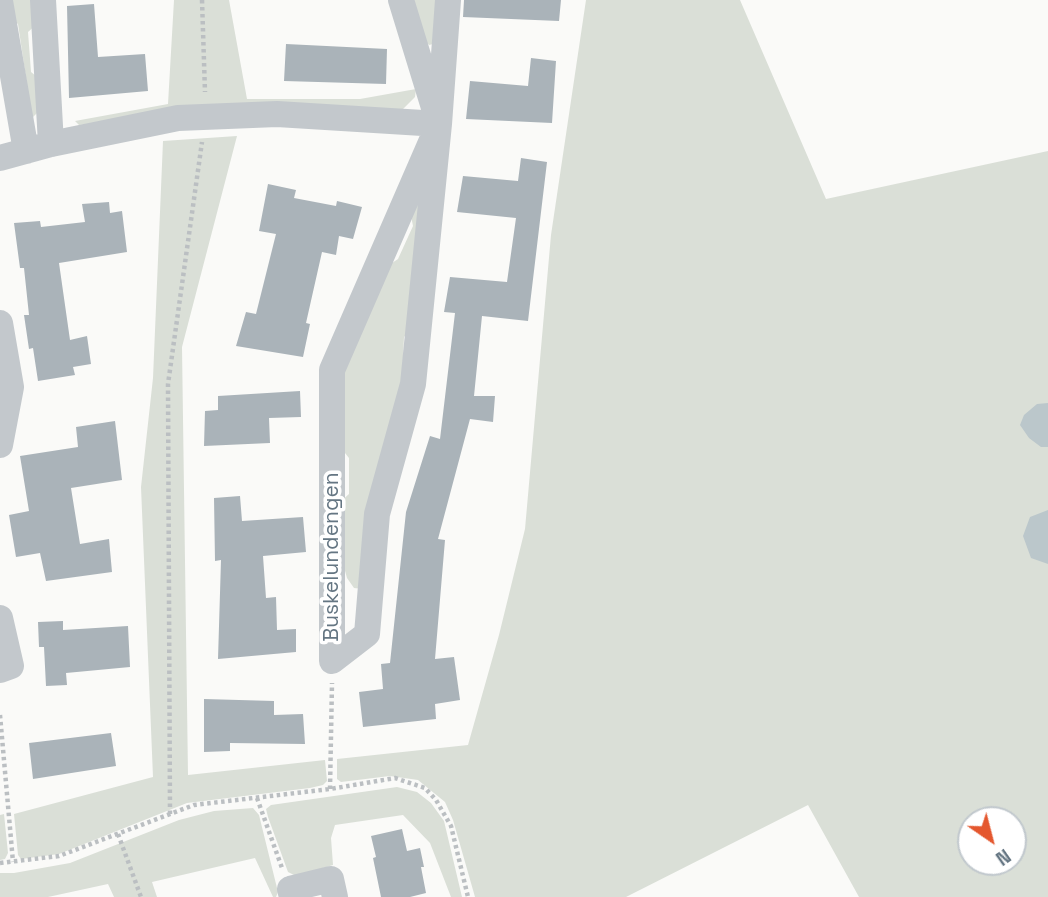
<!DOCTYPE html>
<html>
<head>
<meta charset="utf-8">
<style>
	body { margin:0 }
	#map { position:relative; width:1048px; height:897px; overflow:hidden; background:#fafaf8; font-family:"Space Grotesk",sans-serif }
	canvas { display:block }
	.north { position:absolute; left:957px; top:806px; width:70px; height:70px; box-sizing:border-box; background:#fff; border:2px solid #c1c8cd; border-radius:50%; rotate:145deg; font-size:19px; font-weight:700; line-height:28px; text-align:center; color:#657683 }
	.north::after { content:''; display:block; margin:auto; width:24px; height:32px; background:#e4572e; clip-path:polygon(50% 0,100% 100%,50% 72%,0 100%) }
</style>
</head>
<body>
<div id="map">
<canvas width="1048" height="897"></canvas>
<div class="north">N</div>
</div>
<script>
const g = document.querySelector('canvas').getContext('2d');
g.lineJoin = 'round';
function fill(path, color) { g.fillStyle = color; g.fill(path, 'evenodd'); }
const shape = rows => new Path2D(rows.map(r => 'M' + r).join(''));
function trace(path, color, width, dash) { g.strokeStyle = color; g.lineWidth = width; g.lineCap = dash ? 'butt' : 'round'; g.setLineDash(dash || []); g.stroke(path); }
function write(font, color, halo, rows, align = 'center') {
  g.font = font + ' "Space Grotesk",sans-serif'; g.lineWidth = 7; g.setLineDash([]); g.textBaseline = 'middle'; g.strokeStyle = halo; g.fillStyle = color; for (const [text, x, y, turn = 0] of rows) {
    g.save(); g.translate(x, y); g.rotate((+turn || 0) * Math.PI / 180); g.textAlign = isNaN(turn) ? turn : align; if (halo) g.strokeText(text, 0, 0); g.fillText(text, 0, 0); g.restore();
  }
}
fill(shape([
	[6,0,36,0,37,24,28,32,31,72,41,80,37,113,32,118,18,24,8,17],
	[174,0,229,0,247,99,360,99,416,89,415,97,402,110,79,125,75,121,168,104],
	[410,0,444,0,437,43,429,45,420,35],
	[586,0,740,0,826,199,1048,151,1048,897,859,897,808,805,626,897,475,897,453,820,445,802,418,780,390,776,341,782,337,779,337,759,468,745,499,635,525,529,551,235],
	[971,820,1013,820,1013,862,971,862],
	[237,136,182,347,188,775,325,760,327,781,323,785,310,788,187,803,59,854,21,859,18,855,14,814,153,777,141,487,153,378,163,141],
	[417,206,428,207,413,327,404,337,402,378,363,589,354,588,347,578,342,560,339,503,349,494,349,458,341,448,344,371,389,265,398,259,413,226,411,216],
	[397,787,417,792,431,803,444,821,462,897,451,897,430,843,403,815,335,825,331,838,333,865,296,876,288,872,268,817,266,809,271,805],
	[253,808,259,815,278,892,276,897,273,897,255,858,152,882,157,897,114,897,108,884,48,897,0,897,0,873,14,873,70,863,179,820,214,811],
	[4,814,8,853,5,859,0,860,0,815]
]), '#dadfd7');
fill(shape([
	[1048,403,1048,447,1041,447,1029,438,1020,425,1024,415,1037,404],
	[1048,510,1048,564,1031,558,1023,536,1030,517]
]), '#bbc7cb');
fill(shape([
	[464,0,561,0,559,21,463,17],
	[94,4,98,57,145,54,148,91,69,98,67,6],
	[286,44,387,49,386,84,284,81],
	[531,58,556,61,552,123,466,119,470,81,528,86],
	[521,158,547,162,528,321,482,316,474,396,495,396,493,422,470,419,438,539,445,540,435,659,454,657,460,700,435,704,436,719,363,727,359,692,383,689,381,664,390,663,406,512,430,436,440,439,455,313,444,312,450,277,507,282,516,218,457,212,463,176,518,181],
	[268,184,296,190,294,198,336,206,337,201,362,207,353,239,339,236,336,255,322,252,306,323,310,324,303,357,236,346,246,312,256,314,276,234,259,231],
	[109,202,110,213,122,211,127,252,59,263,70,340,87,336,91,364,73,367,75,375,38,381,33,348,29,349,24,315,29,315,24,268,20,268,14,223,40,221,41,227,85,222,82,204],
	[300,391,301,417,269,418,270,443,204,446,205,411,218,410,218,396],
	[115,421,122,480,71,488,80,544,109,539,112,572,46,581,40,553,16,557,9,515,29,511,20,456,78,447,76,427],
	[240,496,242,521,303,517,306,552,263,556,266,598,276,597,277,630,296,629,296,652,218,659,221,560,215,561,214,498],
	[63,621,63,630,128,626,130,667,66,673,67,685,46,686,44,647,39,647,38,622],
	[204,699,274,701,274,715,303,714,305,744,230,743,230,751,204,752],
	[111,733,116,766,33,779,29,743],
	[402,829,407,851,420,848,424,867,421,867,426,893,410,897,381,897,373,858,376,857,371,836]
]), '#aab3b9');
trace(shape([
	[202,0,205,92],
	[0,715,13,862],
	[330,789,332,683],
	[257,798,282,868],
	[170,814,168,384,202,142],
	[118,834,141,897],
	[0,863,59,856,194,805,330,789,395,778,425,788,436,800,451,826,468,897]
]), '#bbbfc2', 4.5, [3.5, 3.5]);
trace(shape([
	[43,0,51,144],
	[401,0,439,124,448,0],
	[0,1,26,151],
	[439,124,413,384,377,514,367,634,332,661,332,370,439,124],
	[0,158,51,144,178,118,277,114,439,124],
	[0,323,11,387,0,445],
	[0,618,11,666,0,670],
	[292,897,290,889,331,879,335,897]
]), '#c3c8cc', 26);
write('21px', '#657683', '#fff', [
	["Buskelundengen",332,557,-90]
]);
</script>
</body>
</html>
